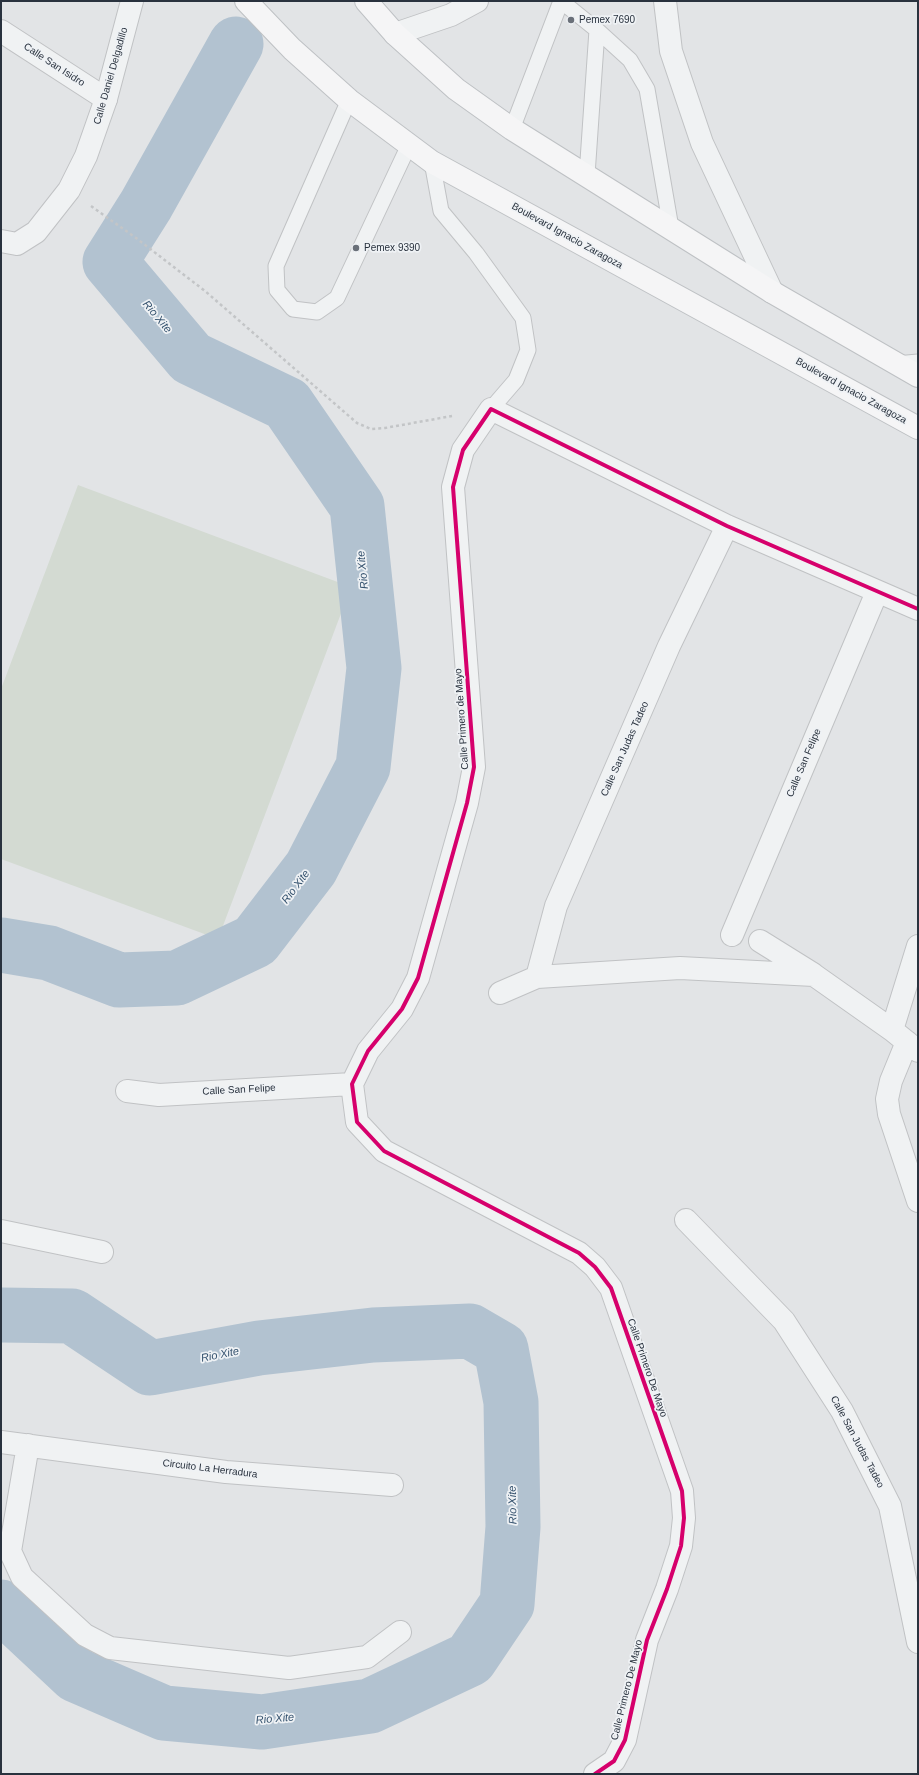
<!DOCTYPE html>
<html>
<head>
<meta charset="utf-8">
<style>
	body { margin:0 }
	#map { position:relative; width:919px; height:1775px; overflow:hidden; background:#e2e4e6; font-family:Helvetica,sans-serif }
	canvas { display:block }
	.frame { position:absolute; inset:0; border:2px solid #29323e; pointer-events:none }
</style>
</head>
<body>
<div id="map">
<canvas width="919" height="1775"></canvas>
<div class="frame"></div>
</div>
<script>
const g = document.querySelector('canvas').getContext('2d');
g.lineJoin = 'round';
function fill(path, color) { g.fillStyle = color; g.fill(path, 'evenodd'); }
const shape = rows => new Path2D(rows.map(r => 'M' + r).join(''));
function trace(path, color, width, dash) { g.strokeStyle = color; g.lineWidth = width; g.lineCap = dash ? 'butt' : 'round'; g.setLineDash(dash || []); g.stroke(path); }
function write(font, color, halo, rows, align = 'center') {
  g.font = font + ' Helvetica,sans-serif'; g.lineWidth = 3.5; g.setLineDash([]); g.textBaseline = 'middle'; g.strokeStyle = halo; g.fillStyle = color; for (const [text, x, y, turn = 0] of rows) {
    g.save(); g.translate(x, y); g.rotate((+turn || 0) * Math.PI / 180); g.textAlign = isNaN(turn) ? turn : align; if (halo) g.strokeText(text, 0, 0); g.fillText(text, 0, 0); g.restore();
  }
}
fill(shape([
	[78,485,351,587,218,939,1,859,1,689]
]), '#d3dad2');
trace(shape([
	[1,945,49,953,119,980,177,978,255,941,311,868,363,767,374,668,357,506,287,404,191,358,110,262,146,205,236,44],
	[1,1315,72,1316,150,1368,259,1348,373,1335,470,1331,501,1349,511,1402,513,1527,507,1604,470,1659,370,1706,262,1722,164,1713,76,1675,12,1615,1,1607]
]), '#b2c2d0', 55);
const service = shape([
	[561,1,597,30,630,60,647,89,671,228],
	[349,100,276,266,277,290,293,309,317,312,337,298,409,145],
	[512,129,561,1],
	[432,162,441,211,476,253,523,318,528,350,516,380,491,409],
	[587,175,597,30],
	[896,364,918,362]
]);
const minor = shape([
	[1,31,106,99],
	[732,935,877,592],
	[760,941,813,974],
	[537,977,556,906,669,646,727,526],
	[500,993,537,977,680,968,814,975,892,1030,918,1051],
	[892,1030,918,946],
	[907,1042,891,1081,887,1099,889,1114,918,1201],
	[352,1084,368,1051,402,1009,418,978,467,803,474,767,453,487,463,450,491,409,727,526,918,609],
	[352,1084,357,1122,384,1151,579,1253,595,1267,611,1288,682,1491,684,1518,681,1546,667,1589,647,1640,625,1740,614,1761,595,1774],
	[127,1091,159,1095,352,1084],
	[686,1220,784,1321,842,1411,890,1506,918,1642],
	[1,1231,102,1252],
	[1,1442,226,1472,392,1485],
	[28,1445,10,1551,22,1577,85,1635,110,1648,289,1668,367,1657,400,1632]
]);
const tertiary = shape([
	[665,1,671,51,702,143,772,292],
	[395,34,451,15,477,1],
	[1,241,17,244,36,232,69,190,86,156,106,99,132,1]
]);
const primary = shape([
	[246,1,292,49,349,100,432,162,918,428],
	[366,1,395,34,456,89,512,129,772,292,918,376]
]);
trace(service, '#c0c2c4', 17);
trace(minor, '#c0c2c4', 24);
trace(tertiary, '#c0c2c4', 24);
trace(primary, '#bec1c4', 24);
trace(shape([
	[91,206,136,238,205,291,357,423,371,429,385,428,452,416]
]), '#c3c5c7', 2.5, [3, 3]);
trace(service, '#f0f2f3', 15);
trace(minor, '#f0f2f3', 22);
trace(tertiary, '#f0f2f3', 22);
trace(primary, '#f5f5f6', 22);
trace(shape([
	[595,1774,614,1761,625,1740,647,1640,667,1589,681,1546,684,1518,682,1491,611,1288,595,1267,579,1253,384,1151,357,1122,352,1084,368,1051,402,1009,418,978,467,803,474,767,453,487,463,450,491,409,727,526,918,609]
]), '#d6006c', 4);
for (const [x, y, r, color] of [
	[571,20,4,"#6a7079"],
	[356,248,4,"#6a7079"]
]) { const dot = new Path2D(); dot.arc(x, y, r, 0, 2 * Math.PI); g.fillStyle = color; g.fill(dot); trace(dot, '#eff2f5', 1.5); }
write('10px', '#29323e', '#eff2f5', [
	["Pemex 7690",579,20],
	["Pemex 9390",364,248]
], 'left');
write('10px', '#29323e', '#eff2f5', [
	["Calle San Isidro",54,65,33],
	["Calle Daniel Delgadillo",111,76,-74],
	["Boulevard Ignacio Zaragoza",567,236,29],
	["Boulevard Ignacio Zaragoza",851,391,29],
	["Calle Primero de Mayo",462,719,-94],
	["Calle San Judas Tadeo",625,749,-66],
	["Calle San Felipe",804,763,-67],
	["Calle San Felipe",239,1090,-3],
	["Calle Primero De Mayo",647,1368,71],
	["Calle San Judas Tadeo",857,1442,62],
	["Circuito La Herradura",210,1469,7],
	["Calle Primero De Mayo",627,1690,-76]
]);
write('italic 11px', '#36536f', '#eff2f5', [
	["Rio Xite",157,317,50],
	["Rio Xite",363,570,-96],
	["Rio Xite",296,887,-53],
	["Rio Xite",220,1355,-11],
	["Rio Xite",513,1505,-91],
	["Rio Xite",275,1719,-5]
]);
</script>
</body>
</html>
